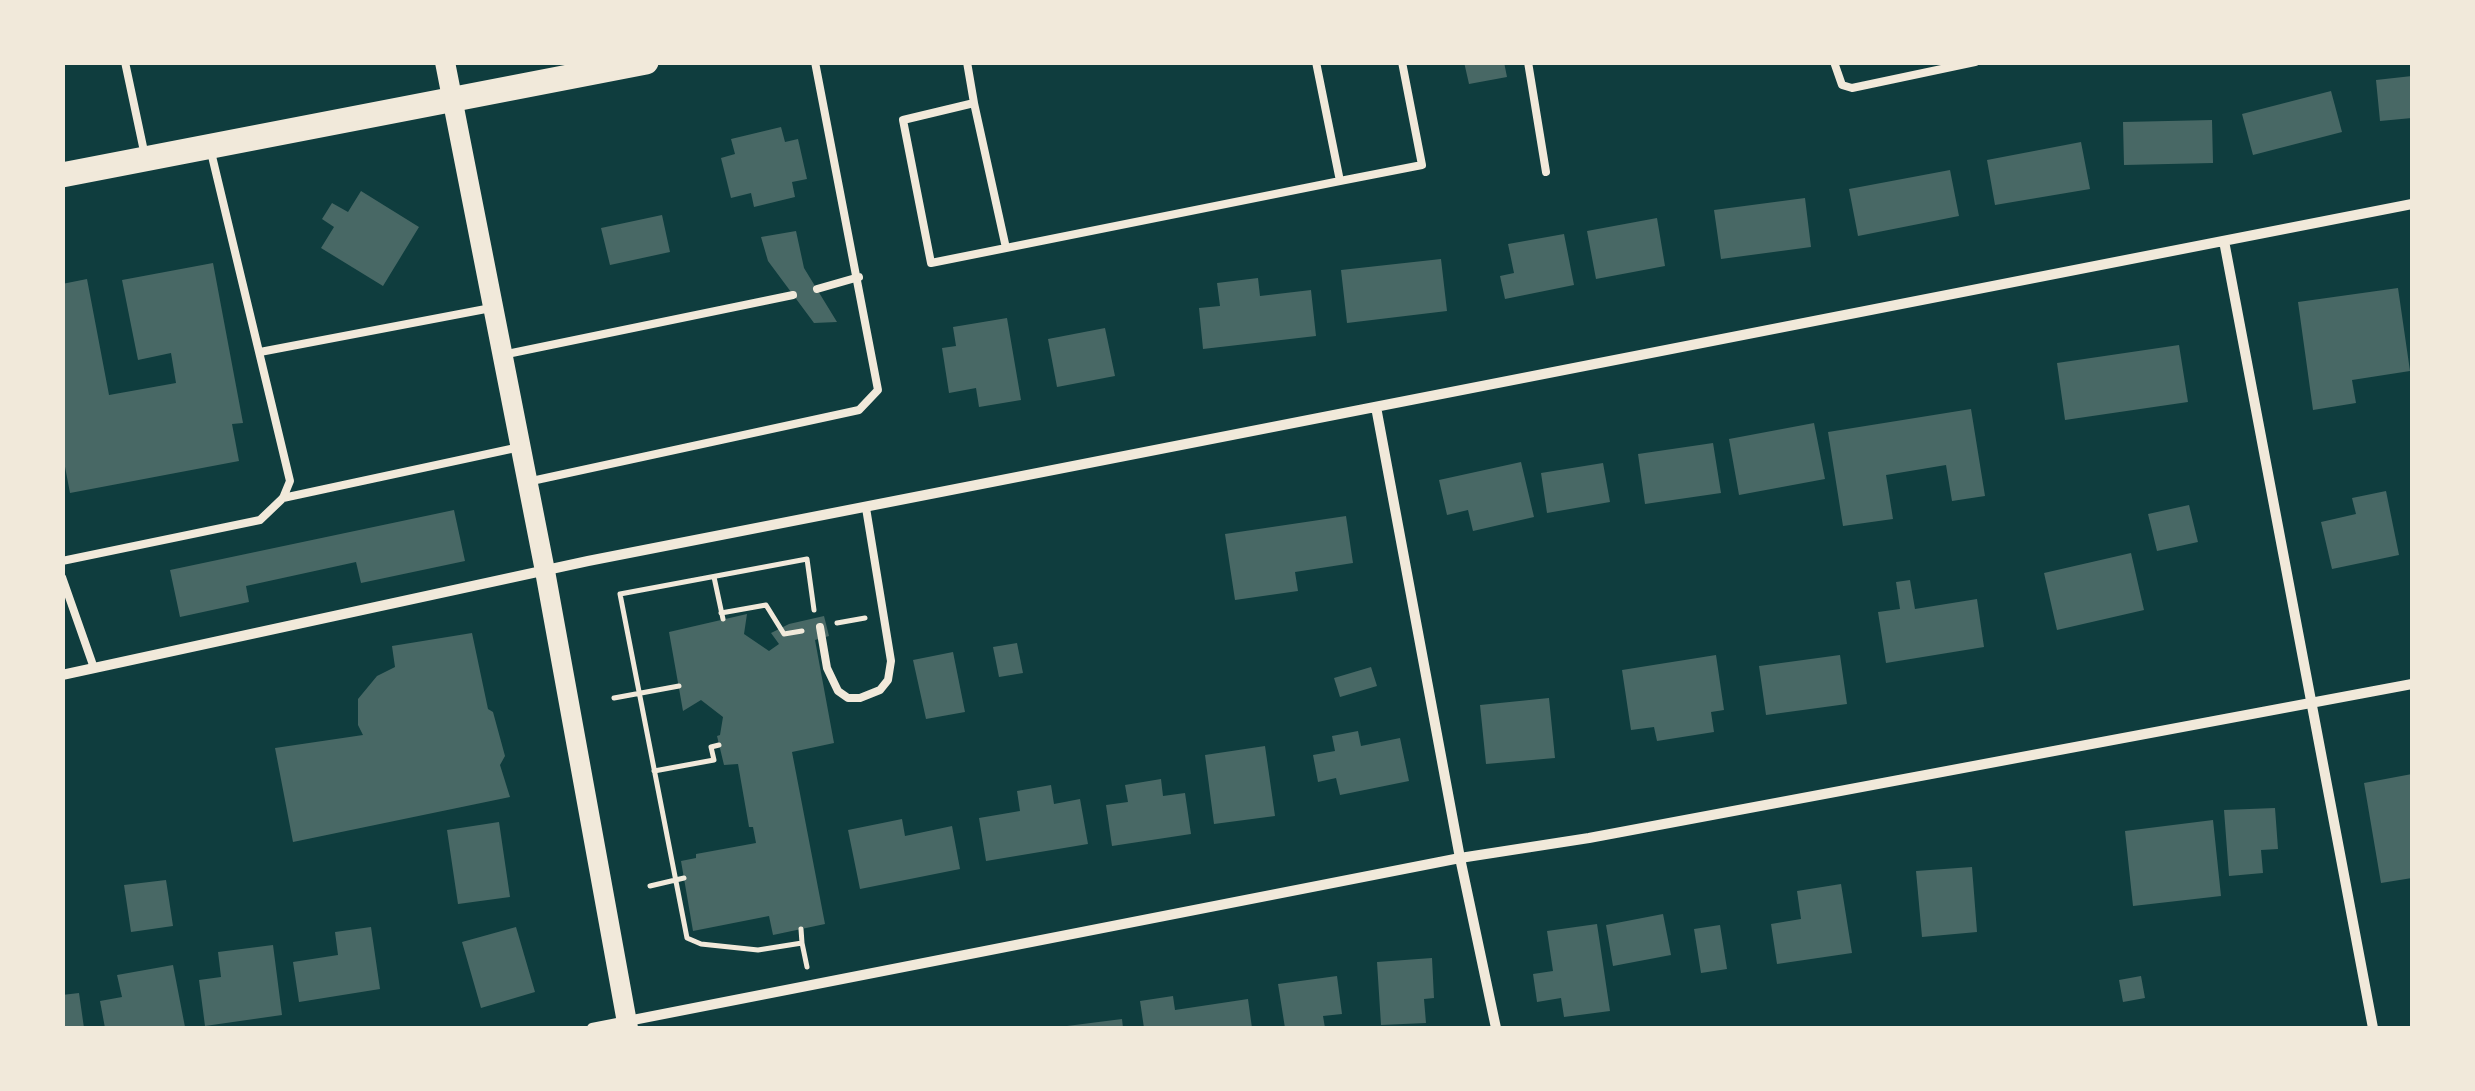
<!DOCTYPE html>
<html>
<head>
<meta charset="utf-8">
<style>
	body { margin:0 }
	#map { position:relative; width:2475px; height:1091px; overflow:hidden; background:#0f3d3e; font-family:Literata,serif }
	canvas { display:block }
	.frame { position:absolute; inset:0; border:65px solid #f1e9da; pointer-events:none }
</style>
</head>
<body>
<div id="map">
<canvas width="2475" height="1091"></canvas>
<div class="frame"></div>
</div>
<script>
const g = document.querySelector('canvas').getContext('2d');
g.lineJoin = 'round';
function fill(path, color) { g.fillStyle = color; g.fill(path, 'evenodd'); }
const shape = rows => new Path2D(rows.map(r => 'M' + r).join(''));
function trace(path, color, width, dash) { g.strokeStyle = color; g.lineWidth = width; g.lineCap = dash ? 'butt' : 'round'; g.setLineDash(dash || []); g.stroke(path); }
fill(shape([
	[1464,62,1504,62,1507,77,1469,84],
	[2412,76,2412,118,2380,121,2376,80],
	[2331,91,2342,132,2253,155,2242,114],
	[2212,120,2213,163,2124,165,2123,122],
	[781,127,785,142,798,139,807,179,792,182,795,197,754,207,751,193,731,198,721,158,735,154,731,139],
	[2081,142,2090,189,1995,205,1987,160],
	[1950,170,1959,216,1858,236,1849,189],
	[361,191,419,227,383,286,321,248,334,227,322,219,332,203,348,212],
	[1805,198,1811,247,1721,259,1714,210],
	[662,215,670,252,610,265,601,228],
	[1657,218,1665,266,1596,279,1587,231],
	[796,231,804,268,837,322,814,323,768,261,761,237],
	[1564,234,1574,285,1505,299,1500,276,1514,273,1508,244],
	[1441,259,1447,311,1347,323,1341,270],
	[213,263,243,423,232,424,239,461,70,493,62,451,62,284,87,279,109,395,176,383,171,353,138,360,122,280],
	[1258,278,1260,296,1311,290,1316,336,1203,349,1199,308,1220,306,1217,283],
	[2398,288,2410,371,2352,380,2356,403,2313,410,2298,302],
	[1007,318,1021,400,979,407,976,388,949,393,942,348,956,346,953,327],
	[1105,328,1115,376,1057,387,1048,339],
	[2179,345,2188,402,2065,420,2057,363],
	[1971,409,1985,496,1952,501,1946,465,1886,475,1893,519,1843,526,1828,432],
	[1814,423,1825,479,1739,495,1729,439],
	[1713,443,1721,493,1645,504,1638,454],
	[1521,462,1534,517,1473,531,1468,510,1447,515,1439,480],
	[1603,463,1610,502,1547,513,1541,473],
	[2386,491,2399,555,2332,569,2321,522,2356,514,2352,498],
	[2189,505,2198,542,2157,551,2148,514],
	[454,510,465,561,361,583,356,562,246,586,249,602,180,617,170,570],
	[1346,516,1353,563,1295,572,1298,591,1235,600,1225,534],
	[2131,553,2144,610,2057,630,2044,573],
	[1910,580,1915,609,1977,599,1984,647,1886,663,1878,612,1900,609,1896,582],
	[747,614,744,634,769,651,779,644,771,633,789,624,824,616,829,636,815,640,834,743,792,752,825,924,773,935,769,916,693,931,681,861,696,858,696,854,756,843,753,827,749,827,738,764,724,765,717,736,720,735,723,717,701,700,683,711,669,632],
	[472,633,488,709,493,712,505,756,500,765,510,797,293,842,275,748,363,735,358,725,358,699,377,676,395,667,392,646],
	[1017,643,1023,673,999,677,993,647],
	[953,652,965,712,926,719,913,660],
	[1716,655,1724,710,1711,712,1714,732,1657,741,1654,727,1631,730,1622,670],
	[1840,655,1847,704,1766,715,1759,666],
	[1371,667,1377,686,1340,697,1334,678],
	[1549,698,1555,758,1486,764,1480,705],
	[1358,731,1361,746,1400,738,1409,781,1340,795,1336,778,1318,782,1313,755,1335,751,1332,736],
	[1265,746,1275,816,1214,824,1205,755],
	[2412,774,2412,878,2381,883,2364,783],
	[1161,779,1163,796,1185,793,1191,834,1112,846,1106,805,1128,802,1125,785],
	[1051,785,1054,804,1080,799,1088,844,986,861,979,818,1020,811,1017,791],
	[2275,808,2278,849,2261,850,2263,873,2229,876,2224,810],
	[902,819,905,836,952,826,960,869,860,889,848,830],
	[2213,820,2221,896,2133,906,2125,831],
	[499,822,510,897,458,904,447,830],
	[1972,867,1977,932,1922,937,1916,871],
	[166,880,173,926,131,932,124,885],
	[1841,884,1852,953,1777,964,1771,924,1801,919,1797,891],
	[1663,914,1671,955,1613,966,1606,925],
	[1597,924,1610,1011,1564,1017,1561,998,1537,1002,1533,974,1553,971,1547,931],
	[1720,925,1727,969,1701,973,1694,929],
	[371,927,380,989,299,1002,293,962,338,955,335,932],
	[516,927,535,992,481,1008,462,942],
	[273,945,282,1015,205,1026,199,980,221,977,218,952],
	[1432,958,1434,998,1424,999,1426,1023,1381,1025,1377,962],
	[173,965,185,1027,105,1028,100,1001,122,997,117,975],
	[1337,976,1342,1014,1323,1016,1325,1028,1285,1028,1278,984],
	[2141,976,2145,998,2123,1002,2119,980],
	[79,993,84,1028,62,1028,62,995],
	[1173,996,1175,1010,1248,999,1252,1028,1144,1028,1140,1001],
	[1122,1019,1123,1028,1067,1028,1067,1026]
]), '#486865');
trace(shape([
	[714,577,723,619],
	[721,613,766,605,784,634,802,631],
	[837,623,865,618],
	[614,698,679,686],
	[654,771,714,760,711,747,719,745],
	[650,886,684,878],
	[801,929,802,943],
	[807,967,802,943,758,950,701,944,687,938,620,594,807,559,814,610]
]), '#f1e9da', 5);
trace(shape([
	[125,62,145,156],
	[967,62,974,103],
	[1528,62,1546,172],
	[1834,62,1842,85,1852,88,1975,62],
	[1340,181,1422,165,1402,62],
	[1006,248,974,103,903,120,931,263,1006,248,1340,181,1316,62],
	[817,289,859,277],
	[260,352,491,308],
	[507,354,793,295],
	[527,482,859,410,878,390,815,62],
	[283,498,520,447],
	[62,561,260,520,283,498,290,481,211,152],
	[62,577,94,668],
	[820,627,827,668,838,691,848,698,860,698,880,690,888,680,891,661,866,508]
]), '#f1e9da', 8);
trace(shape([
	[2224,241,2373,1028],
	[1376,407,1460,858,1496,1028],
	[62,675,588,561,2412,204],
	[592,1028,1460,858,1589,838,2412,684]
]), '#f1e9da', 10);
trace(shape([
	[445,62,545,571,628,1028]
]), '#f1e9da', 20);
trace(shape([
	[62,175,646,62]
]), '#f1e9da', 25);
</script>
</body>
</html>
